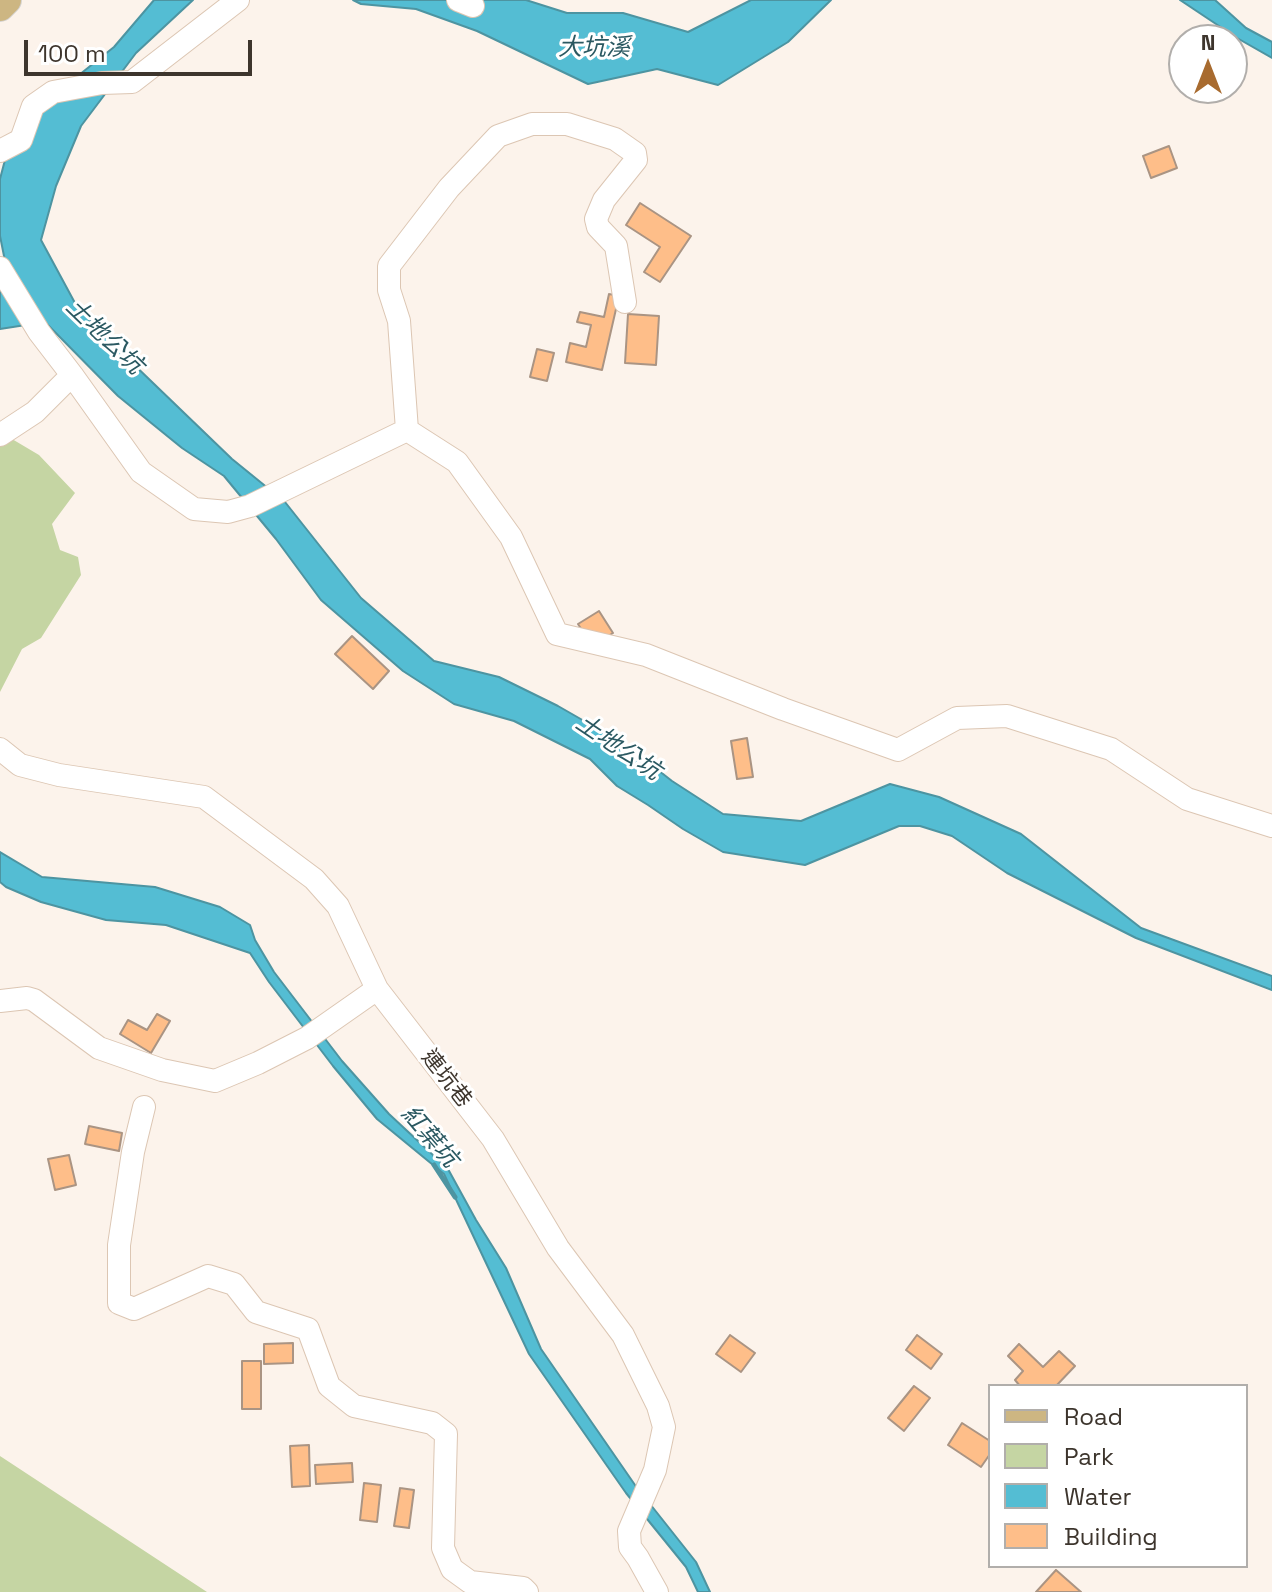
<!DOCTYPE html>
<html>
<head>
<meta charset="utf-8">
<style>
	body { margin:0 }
	#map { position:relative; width:1272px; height:1592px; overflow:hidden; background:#fcf3eb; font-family:"Space Grotesk",sans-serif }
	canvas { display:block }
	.legend { position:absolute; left:988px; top:1384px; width:260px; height:184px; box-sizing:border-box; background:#fff; border:2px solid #b1aeab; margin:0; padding:10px 14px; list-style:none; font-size:24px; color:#3d352d }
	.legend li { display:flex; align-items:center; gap:16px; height:40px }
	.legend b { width:40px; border:2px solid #b1aeab }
	.north { position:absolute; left:1168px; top:24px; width:80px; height:80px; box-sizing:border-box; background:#fff; border:2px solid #b1aeab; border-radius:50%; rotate:0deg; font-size:22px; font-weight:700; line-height:32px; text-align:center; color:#3d352d }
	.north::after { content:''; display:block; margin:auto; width:28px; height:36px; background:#a86b2f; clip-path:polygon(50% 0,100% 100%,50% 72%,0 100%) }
	.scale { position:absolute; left:24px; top:40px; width:228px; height:36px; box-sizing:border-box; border:4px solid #3d352d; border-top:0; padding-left:10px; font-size:24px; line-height:28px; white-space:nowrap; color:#3d352d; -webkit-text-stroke:6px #fff; paint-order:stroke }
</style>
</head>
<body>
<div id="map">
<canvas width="1272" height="1592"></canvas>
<ul class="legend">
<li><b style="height:10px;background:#cdb682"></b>Road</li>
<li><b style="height:22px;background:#c5d5a3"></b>Park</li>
<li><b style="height:22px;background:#54bdd3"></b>Water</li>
<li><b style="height:22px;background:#febe89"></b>Building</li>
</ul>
<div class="north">N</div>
<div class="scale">100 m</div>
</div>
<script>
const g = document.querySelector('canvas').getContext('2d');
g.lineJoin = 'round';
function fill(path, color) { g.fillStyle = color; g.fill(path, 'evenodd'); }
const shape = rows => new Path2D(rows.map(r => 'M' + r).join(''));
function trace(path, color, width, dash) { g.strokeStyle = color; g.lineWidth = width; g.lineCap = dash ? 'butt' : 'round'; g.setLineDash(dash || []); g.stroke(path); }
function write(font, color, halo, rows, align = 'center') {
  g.font = font + ' "Space Grotesk","Noto Sans TC",sans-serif'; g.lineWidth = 6; g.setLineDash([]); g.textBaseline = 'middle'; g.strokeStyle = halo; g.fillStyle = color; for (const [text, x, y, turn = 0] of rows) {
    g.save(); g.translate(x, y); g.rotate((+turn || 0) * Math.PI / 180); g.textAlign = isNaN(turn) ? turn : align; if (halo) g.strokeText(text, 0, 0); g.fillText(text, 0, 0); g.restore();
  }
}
fill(shape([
	[12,439,39,455,75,493,52,524,60,550,78,557,81,575,41,638,22,649,0,692,0,445],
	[0,1456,207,1592,0,1592]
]), '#c5d5a3');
const water = shape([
	[154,0,193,0,136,53,81,126,56,186,41,240,75,303,98,330,232,459,285,502,361,598,434,661,499,677,558,706,626,745,672,781,723,814,801,821,890,784,939,797,1021,834,1141,928,1272,976,1272,990,1136,938,1007,873,952,836,920,826,899,826,805,865,723,852,683,829,648,805,617,786,590,759,514,721,454,704,403,671,321,600,276,539,224,476,182,448,118,396,45,322,0,329,0,262,5,261,0,236,0,179,10,141,54,95,114,47,154,0],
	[353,0,526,0,567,13,623,13,688,32,751,0,831,0,788,42,718,85,657,69,588,84,477,31,416,9,361,4,353,0],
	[1180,0,1215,0,1246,28,1272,42,1272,58,1237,38,1180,0],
	[0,852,42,877,155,887,220,907,250,925,255,940,274,972,342,1061,389,1114,448,1169,476,1220,506,1268,541,1349,635,1485,696,1562,710,1592,698,1592,686,1567,626,1493,529,1354,444,1174,377,1119,333,1066,269,982,250,953,166,925,106,920,41,902,6,887,0,882,0,852]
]);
fill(water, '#54bdd3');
trace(water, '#4d94a1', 2);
trace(shape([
	[434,1165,455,1197]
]), '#4d94a1', 5);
const building = shape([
	[1169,146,1177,168,1151,178,1143,156,1169,146],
	[640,203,691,236,660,282,644,272,660,247,626,225,640,203],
	[609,294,619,296,602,370,566,362,570,343,586,347,591,325,577,322,580,312,604,317,609,294],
	[628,314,659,316,656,365,625,363,628,314],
	[537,349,554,353,547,381,530,377,537,349],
	[599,611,613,633,592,646,578,624,599,611],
	[352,636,389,671,373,689,335,654,352,636],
	[747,738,753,777,737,779,731,741,747,738],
	[157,1014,170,1021,151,1053,120,1034,128,1020,147,1030,157,1014],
	[89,1126,122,1133,119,1151,85,1144,89,1126],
	[69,1155,76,1185,55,1190,48,1159,69,1155],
	[730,1335,755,1353,741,1372,716,1354,730,1335],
	[917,1335,942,1354,931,1369,906,1350,917,1335],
	[293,1343,293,1363,264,1364,264,1344,293,1343],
	[1019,1344,1043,1367,1059,1351,1075,1366,1056,1386,1020,1386,1015,1380,1023,1371,1008,1356,1019,1344],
	[242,1361,261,1361,261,1409,242,1409,242,1361],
	[914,1386,930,1398,904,1431,888,1418,914,1386],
	[962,1423,990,1441,990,1454,981,1467,948,1445,962,1423],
	[309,1445,310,1486,292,1487,290,1446,309,1445],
	[352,1463,353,1482,316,1484,315,1465,352,1463],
	[364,1483,381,1485,377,1522,360,1520,364,1483],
	[400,1488,414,1490,409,1528,394,1526,400,1488],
	[1056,1570,1081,1592,1036,1592,1056,1570]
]);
fill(building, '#febe89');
trace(building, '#aa9483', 2);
const minor = shape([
	[458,0,473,6],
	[0,151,21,140,33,106,53,92,102,83,132,82,238,0],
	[0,268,39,332,72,375,35,412,0,435],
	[72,375,141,472,194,509,228,512,250,506,407,430,399,321,389,290,389,266,449,188,498,136,532,124,567,124,615,139,635,153,636,160,604,200,596,219,598,227,616,246,625,302],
	[407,430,457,462,511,537,557,634,646,655,783,709,898,750,957,718,1007,716,1111,749,1187,799,1272,826],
	[0,749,20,765,59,775,204,797,314,879,338,906,377,989,493,1139,558,1248,623,1335,658,1406,664,1427,655,1470,629,1531,630,1547,638,1558,657,1592],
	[0,1001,27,998,34,1000,99,1048,162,1070,215,1081,258,1063,307,1038,377,989],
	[144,1107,133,1152,119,1245,119,1303,134,1309,208,1276,234,1284,256,1312,308,1329,329,1386,354,1406,432,1423,446,1434,443,1548,452,1569,470,1582,523,1588,527,1592]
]);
const major = shape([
	[0,7,7,0]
]);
trace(minor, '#dcc6b3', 24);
trace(major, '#d4d3d1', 30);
trace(minor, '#fff', 22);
trace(major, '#cdb682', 28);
write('22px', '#3d352d', '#fff', [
	["連坑巷",446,1079,52]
]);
write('italic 24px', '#2b5962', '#fff', [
	["大坑溪",594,48],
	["土地公坑",104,337,44],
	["土地公坑",618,748,34],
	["紅葉坑",429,1137,49]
]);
</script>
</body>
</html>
